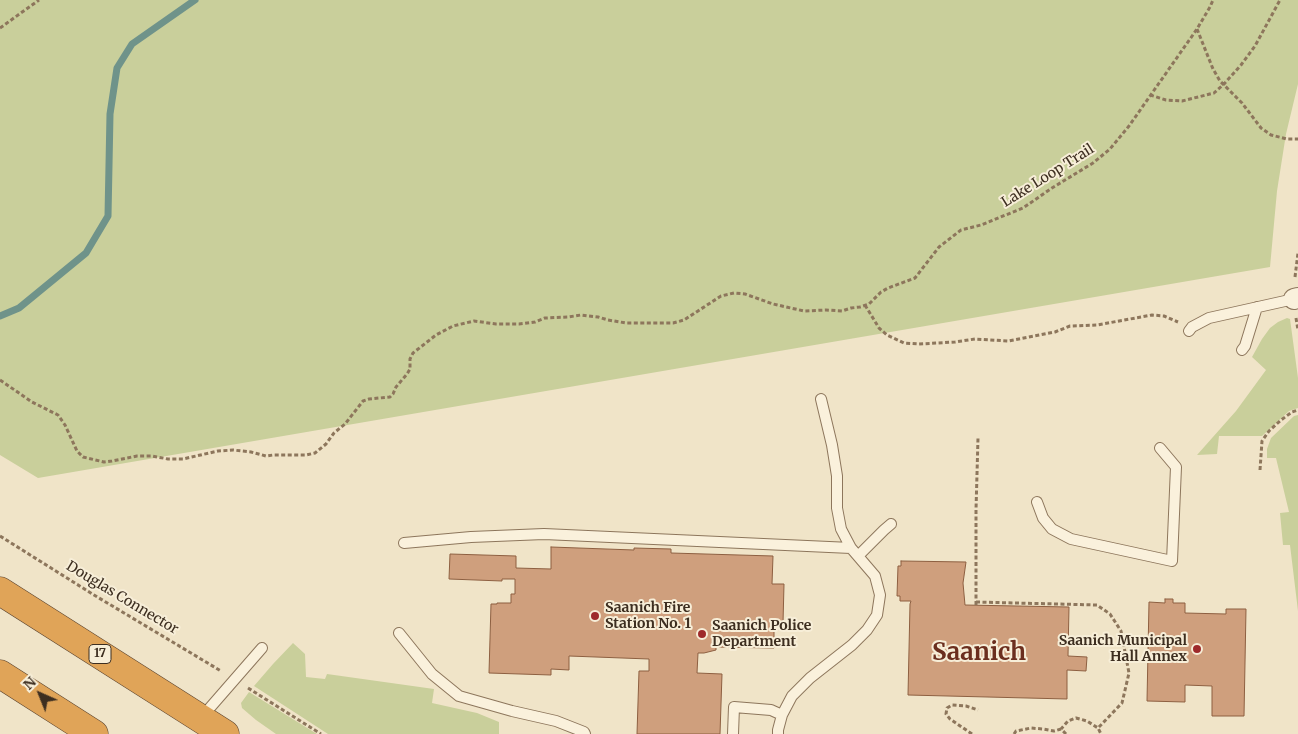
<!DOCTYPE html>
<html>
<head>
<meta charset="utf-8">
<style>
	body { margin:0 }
	#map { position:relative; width:1298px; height:734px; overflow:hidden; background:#f0e4c8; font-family:Merriweather,serif }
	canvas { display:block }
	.north { position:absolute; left:15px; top:669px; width:50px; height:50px; -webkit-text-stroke:4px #f7eed8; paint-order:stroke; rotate:316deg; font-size:14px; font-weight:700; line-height:20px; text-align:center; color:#3d2e20 }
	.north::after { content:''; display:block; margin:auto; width:18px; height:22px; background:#3d2e20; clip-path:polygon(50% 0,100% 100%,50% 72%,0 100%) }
</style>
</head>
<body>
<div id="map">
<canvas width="1298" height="734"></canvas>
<div class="north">N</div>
</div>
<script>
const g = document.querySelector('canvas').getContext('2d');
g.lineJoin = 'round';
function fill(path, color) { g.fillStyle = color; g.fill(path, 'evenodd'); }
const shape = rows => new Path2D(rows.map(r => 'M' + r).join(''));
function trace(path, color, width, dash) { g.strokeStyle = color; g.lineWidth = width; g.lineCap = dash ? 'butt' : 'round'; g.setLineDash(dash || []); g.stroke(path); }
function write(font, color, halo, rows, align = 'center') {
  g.font = font + ' Merriweather,serif'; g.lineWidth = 4; g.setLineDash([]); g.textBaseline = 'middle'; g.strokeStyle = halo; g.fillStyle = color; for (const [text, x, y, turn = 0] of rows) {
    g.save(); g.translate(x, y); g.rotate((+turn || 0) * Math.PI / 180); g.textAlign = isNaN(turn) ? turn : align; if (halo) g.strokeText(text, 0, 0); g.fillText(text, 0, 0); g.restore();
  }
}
fill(shape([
	[0,0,1298,0,1298,84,1286,134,1277,191,1270,267,38,478,0,455],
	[1287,318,1290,319,1298,378,1298,408,1289,411,1262,436,1219,436,1217,454,1197,455,1236,411,1266,370,1252,357,1262,339,1270,328,1278,322],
	[1298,415,1298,611,1290,545,1283,545,1280,513,1289,512,1276,458,1267,458,1267,449,1271,438,1294,416],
	[293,643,305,654,306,677,325,679,327,674,434,689,432,703,477,713,499,722,499,734,328,734,254,686,273,664],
	[249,692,317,734,276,734,256,720,242,708,241,703]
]), '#c9cf9b');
trace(shape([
	[0,316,19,308,86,253,108,216,110,114,117,68,132,44,195,0]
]), '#6f938a', 7);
const building = shape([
	[551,547,634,550,634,548,671,549,671,553,773,556,772,584,784,584,783,623,774,623,774,648,716,647,716,650,704,653,698,653,697,673,722,674,720,734,637,734,639,671,649,671,649,659,569,656,569,670,551,669,551,675,489,673,491,604,497,604,497,603,511,603,511,594,515,594,515,579,502,579,502,581,449,579,450,554,516,556,516,568,551,569,551,547],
	[901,561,966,562,963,583,965,605,1069,607,1068,656,1087,657,1086,671,1067,670,1067,699,908,695,910,604,911,601,900,601,900,596,897,596,898,566,901,566,901,561],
	[1165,599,1173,599,1173,603,1185,603,1185,613,1226,614,1226,609,1246,609,1244,716,1212,716,1212,686,1185,685,1185,702,1147,701,1149,602,1165,603,1165,599]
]);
fill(building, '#cf9f7d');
trace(building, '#8d5f41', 1);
const lane = shape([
	[1189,331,1192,327,1209,318,1294,299],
	[1242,350,1245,346,1257,307],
	[1037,502,1043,518,1052,529,1071,539,1172,561,1176,467,1160,448],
	[404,543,471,537,544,534,851,548],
	[858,556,884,530,891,524],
	[399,633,432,674,459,696,512,711,556,721,584,732,585,734],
	[201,718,262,648],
	[733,734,734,707,771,710,782,715],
	[778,734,778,730,782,715,792,696,810,678,852,645,867,630,877,615,880,595,875,576,851,548,841,529,837,508,837,476,832,445,821,399]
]);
const street = shape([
	[1294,299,1298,298]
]);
const highway = shape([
	[0,591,225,734],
	[0,674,94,734]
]);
trace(lane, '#8d765c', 12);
trace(street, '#8d765c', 22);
trace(highway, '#5b4430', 29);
trace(shape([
	[0,28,39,0],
	[1197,29,1213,69,1220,81,1242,103,1261,128,1271,135,1287,139,1298,139],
	[1150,95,1166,100,1182,101,1214,93,1224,84,1241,65,1255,46,1280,0],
	[1295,277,1298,253],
	[865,305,879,328,887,335,904,343,919,344,955,342,975,339,1008,341,1055,332,1070,326,1097,325,1152,315,1164,316,1178,322],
	[1296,318,1298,330],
	[0,380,32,402,58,415,65,425,77,451,83,457,104,462,112,461,137,456,152,456,168,459,183,459,218,451,233,450,251,452,266,456,273,455,306,455,315,453,326,444,334,433,345,424,363,401,369,399,390,397,393,394,396,387,407,374,410,369,410,359,413,353,436,335,453,326,474,321,496,324,519,324,535,322,545,318,568,317,581,315,598,317,608,320,626,323,673,323,684,320,721,296,734,293,745,294,773,304,804,311,826,310,842,311,851,308,860,307,869,304,881,292,888,288,915,278,939,247,961,230,981,225,1023,208,1052,188,1093,163,1110,149,1129,126,1197,29,1210,7,1213,0],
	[1260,470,1262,441,1269,431,1281,420,1292,412,1298,410],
	[0,536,94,595,221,671],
	[976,602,1097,605,1110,614,1121,631,1129,673,1122,703,1098,728],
	[976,605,976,510,978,438],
	[248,688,321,734],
	[972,734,950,719,946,714,947,708,952,705,966,706,978,710],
	[1014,734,1016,731,1031,728,1043,729,1054,731,1061,729],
	[1066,734,1061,729,1068,721,1076,718,1087,721,1098,728,1101,734]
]), '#8d765c', 3, [4, 2.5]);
trace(lane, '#faf1dc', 10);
trace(street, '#faf1dc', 20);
trace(highway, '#e0a458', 28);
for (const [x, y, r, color] of [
	[595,616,5,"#9e2a2b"],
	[702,634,5,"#9e2a2b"],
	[1197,649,5,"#9e2a2b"]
]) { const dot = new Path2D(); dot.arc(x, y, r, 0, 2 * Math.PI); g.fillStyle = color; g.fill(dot); trace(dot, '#f7eed8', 2); }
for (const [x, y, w] of [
	[100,654,22]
]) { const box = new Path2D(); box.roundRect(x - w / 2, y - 9.5, w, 19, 4); g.fillStyle = '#f7eed8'; g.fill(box); trace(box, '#3d2e20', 1); }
write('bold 12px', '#3d2e20', null, [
	["17",100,654]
]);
write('14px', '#3d2e20', '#f7eed8', [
	["Lake Loop Trail",1048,176,-32],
	["Douglas Connector",122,598,31]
]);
write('bold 14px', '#3d2e20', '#f7eed8', [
	["Saanich Fire",605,608],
	["Station No. 1",605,624],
	["Saanich Police",712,626],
	["Department",712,642],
	["Saanich Municipal",1187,641,"right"],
	["Hall Annex",1187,657,"right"]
], 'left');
write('bold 24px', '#6b2e1e', '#f7eed8', [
	["Saanich",979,653]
]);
</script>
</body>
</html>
